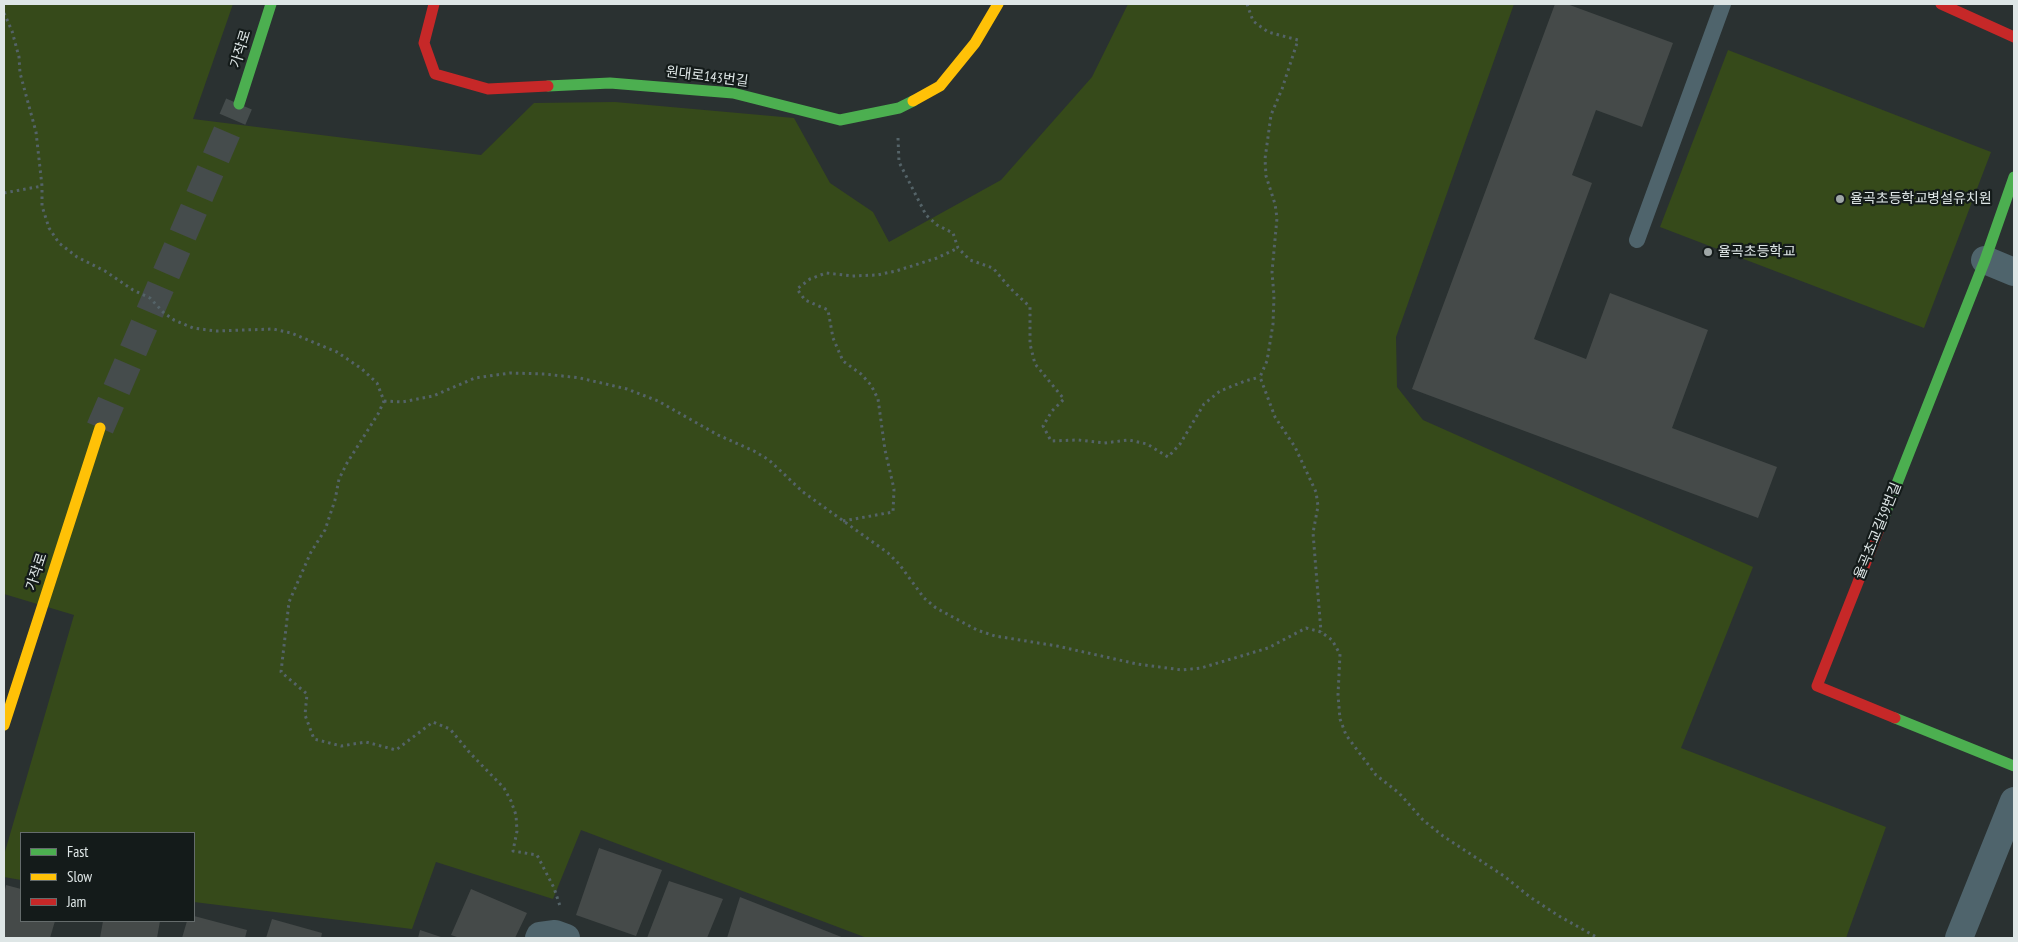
<!DOCTYPE html>
<html>
<head>
<meta charset="utf-8">
<style>
	body { margin:0 }
	#map { position:relative; width:2018px; height:942px; overflow:hidden; background:#2a3131; font-family:"PT Sans Narrow",sans-serif }
	canvas { display:block }
	.frame { position:absolute; inset:0; border:5px solid #dee6e6; pointer-events:none }
	.legend { position:absolute; left:20px; top:832px; width:175px; height:90px; box-sizing:border-box; background:#141b1a; border:1px solid #656c6c; margin:0; padding:6px 9px; list-style:none; font-size:15px; color:#dee6e6 }
	.legend li { display:flex; align-items:center; gap:10px; height:25px }
	.legend b { width:25px; border:1px solid #656c6c }
</style>
</head>
<body>
<div id="map">
<canvas width="2018" height="942"></canvas>
<div class="frame"></div>
<ul class="legend">
<li><b style="height:6px;background:#4caf50"></b>Fast</li>
<li><b style="height:6px;background:#ffc107"></b>Slow</li>
<li><b style="height:6px;background:#c62828"></b>Jam</li>
</ul>
</div>
<script>
const g = document.querySelector('canvas').getContext('2d');
g.lineJoin = 'round';
function fill(path, color) { g.fillStyle = color; g.fill(path, 'evenodd'); }
const shape = rows => new Path2D(rows.map(r => 'M' + r).join(''));
function trace(path, color, width, dash) { g.strokeStyle = color; g.lineWidth = width; g.lineCap = dash ? 'butt' : 'round'; g.setLineDash(dash || []); g.stroke(path); }
function write(font, color, halo, rows, align = 'center') {
  g.font = font + ' "PT Sans Narrow","Noto Sans KR",sans-serif'; g.lineWidth = 4.5; g.setLineDash([]); g.textBaseline = 'middle'; g.strokeStyle = halo; g.fillStyle = color; for (const [text, x, y, turn = 0] of rows) {
    g.save(); g.translate(x, y); g.rotate((+turn || 0) * Math.PI / 180); g.textAlign = isNaN(turn) ? turn : align; if (halo) g.strokeText(text, 0, 0); g.fillText(text, 0, 0); g.restore();
  }
}
fill(shape([
	[4,4,233,4,193,119,481,155,534,103,615,102,794,118,830,183,873,212,889,242,1001,180,1092,77,1128,4,1514,4,1396,337,1397,387,1423,420,1753,567,1681,748,1886,827,1846,938,867,938,581,830,553,899,436,862,412,929,194,902,194,833,21,833,21,880,4,877,4,855,74,615,4,594],
	[1728,50,1991,152,1924,328,1660,227]
]), '#364a1a');
fill(shape([
	[1555,4,1567,4,1673,43,1642,127,1596,110,1572,175,1592,183,1534,339,1586,359,1610,293,1708,330,1672,428,1777,467,1758,518,1412,389],
	[599,848,662,870,636,936,576,915],
	[669,881,723,899,707,938,647,938],
	[6,885,21,889,21,921,55,921,50,938,4,938,4,894],
	[471,889,527,913,515,938,460,938,451,935],
	[740,897,844,938,727,938],
	[194,916,247,930,245,938,182,938,187,921,194,921],
	[272,919,322,933,321,938,266,938],
	[103,921,160,921,157,938,100,938],
	[420,930,444,938,418,938]
]), '#454a49');
trace(shape([
	[100,428,239,104]
]), '#454c4c', 28, [28, 14]);
trace(shape([
	[1247,4,1253,21,1268,32,1298,40,1282,89,1271,115,1265,159,1266,176,1275,204,1277,218,1272,272,1274,296,1273,324,1267,361,1260,377,1275,417,1295,447,1316,492,1318,506,1313,533,1321,632],
	[4,13,12,31,19,57,20,73,36,132,42,186,42,206,49,228,59,243,77,257,105,271,133,290,150,298,164,313,174,320,193,328,216,331,273,329,291,333,337,352,362,369,377,383,384,401,378,414,347,463,339,479,335,500,325,530,311,552,289,602,281,672,307,694,305,715,314,739,341,746,366,742,396,750,433,722,450,729,470,753,504,788,511,801,516,815,517,831,513,851,537,855,554,888,560,906],
	[898,138,899,162,926,215,937,225,953,233,958,248,970,260,993,268,1010,288,1030,307,1030,344,1035,364,1064,399,1052,411,1043,426,1051,441,1078,440,1104,443,1129,440,1147,444,1168,457,1180,444,1204,404,1220,391,1245,381,1260,377],
	[4,193,42,186],
	[384,401,402,402,433,396,475,378,510,373,545,374,580,378,627,389,658,401,718,435,754,451,769,460,803,492,888,553,899,564,924,598,936,608,977,630,995,636,1057,646,1137,664,1182,670,1201,668,1268,648,1306,628,1321,632,1332,640,1340,654,1338,695,1340,719,1346,735,1376,775,1399,793,1423,820,1443,836,1504,876,1530,897,1559,916,1598,938],
	[843,521,893,512,894,489,885,450,878,399,871,385,861,374,843,361,833,338,828,310,805,300,797,289,810,279,826,273,852,276,877,275,896,271,937,258,958,248]
]), '#546368', 3, [2.5, 4]);
trace(shape([
	[1637,240,1723,4]
]), '#4f646c', 16);
trace(shape([
	[1985,260,2014,272],
	[539,938,540,936,555,934,566,938],
	[1959,938,2014,801]
]), '#4f646c', 28);
trace(shape([
	[548,86,610,83,733,93,840,120,899,108,913,101],
	[239,104,271,4],
	[1881,524,1985,260,2014,177],
	[1895,718,2014,766]
]), '#4caf50', 11);
trace(shape([
	[913,101,940,86,975,43,998,4],
	[4,725,100,428]
]), '#ffc107', 11);
trace(shape([
	[434,4,424,43,435,74,488,89,548,86],
	[1941,4,2014,37],
	[1881,524,1817,686,1895,718]
]), '#c62828', 11);
for (const [x, y, r, color] of [
	[1840,199,5,"#9fa7a7"],
	[1708,252,5,"#9fa7a7"]
]) { const dot = new Path2D(); dot.arc(x, y, r, 0, 2 * Math.PI); g.fillStyle = color; g.fill(dot); trace(dot, '#141b1a', 2); }
write('14px', '#dee6e6', '#141b1a', [
	["가작로",241,49,-73],
	["원대로143번길",707,77,7],
	["율곡초교길39번길",1878,531,-68],
	["가작로",37,572,-72]
]);
write('14px', '#dee6e6', '#141b1a', [
	["율곡초등학교병설유치원",1850,199],
	["율곡초등학교",1718,252]
], 'left');
</script>
</body>
</html>
